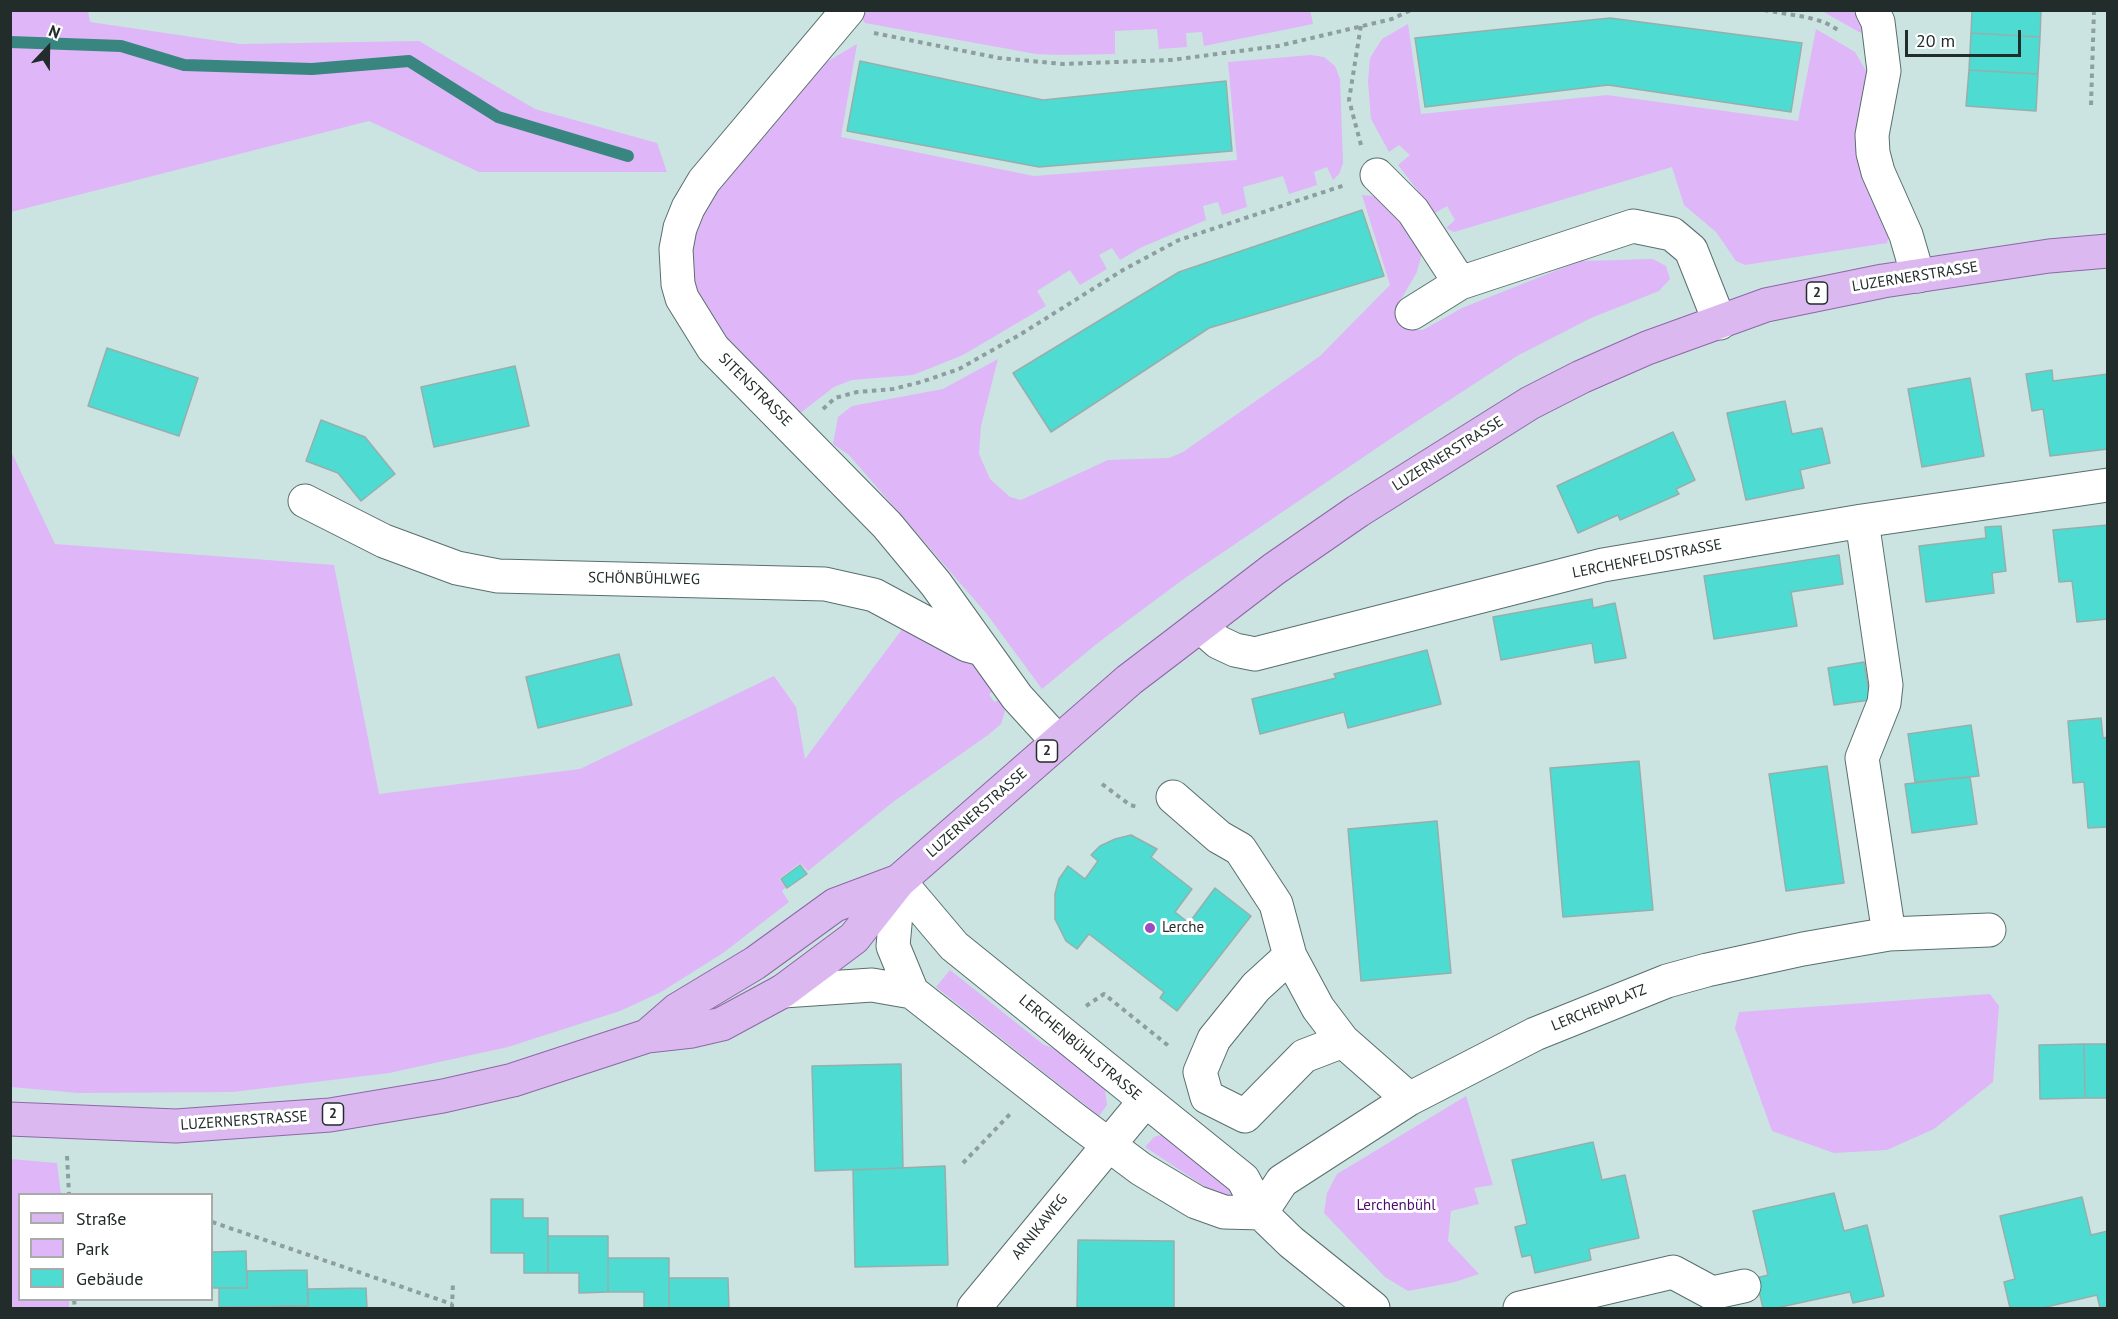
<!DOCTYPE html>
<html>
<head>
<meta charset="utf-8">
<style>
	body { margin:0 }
	#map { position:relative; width:2118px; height:1319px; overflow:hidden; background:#cbe4e2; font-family:"PT Sans",sans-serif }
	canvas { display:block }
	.frame { position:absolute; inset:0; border:12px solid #222c2b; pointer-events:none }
	.legend { position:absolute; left:18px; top:1193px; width:195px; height:108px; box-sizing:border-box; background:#fff; border:2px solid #a7abaa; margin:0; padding:8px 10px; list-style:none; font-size:18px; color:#222c2b }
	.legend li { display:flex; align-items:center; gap:12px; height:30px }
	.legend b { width:30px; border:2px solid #a7abaa }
	.north { position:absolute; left:18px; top:18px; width:60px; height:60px; -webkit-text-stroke:4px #fff; paint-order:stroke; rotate:22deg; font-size:16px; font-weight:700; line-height:24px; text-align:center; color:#222c2b }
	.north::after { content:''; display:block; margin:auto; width:21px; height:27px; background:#222c2b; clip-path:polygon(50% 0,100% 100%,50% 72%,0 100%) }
	.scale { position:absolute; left:1905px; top:30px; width:116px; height:27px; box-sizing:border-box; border:3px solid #222c2b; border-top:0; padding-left:8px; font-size:18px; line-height:21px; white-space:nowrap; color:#222c2b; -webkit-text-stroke:4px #fff; paint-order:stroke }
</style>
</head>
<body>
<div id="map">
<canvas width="2118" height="1319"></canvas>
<div class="frame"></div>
<ul class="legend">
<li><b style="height:8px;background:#dcb8f0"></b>Straße</li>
<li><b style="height:16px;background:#dfb6f7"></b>Park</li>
<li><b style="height:16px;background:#4edbd2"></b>Gebäude</li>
</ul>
<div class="north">N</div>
<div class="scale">20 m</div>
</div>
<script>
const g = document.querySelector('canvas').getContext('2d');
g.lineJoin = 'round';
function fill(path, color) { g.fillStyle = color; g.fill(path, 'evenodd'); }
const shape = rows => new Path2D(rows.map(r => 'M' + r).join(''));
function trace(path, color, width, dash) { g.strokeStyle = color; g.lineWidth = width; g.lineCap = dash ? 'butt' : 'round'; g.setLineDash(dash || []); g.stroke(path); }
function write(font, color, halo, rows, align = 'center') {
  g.font = font + ' "PT Sans",sans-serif'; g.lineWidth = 6; g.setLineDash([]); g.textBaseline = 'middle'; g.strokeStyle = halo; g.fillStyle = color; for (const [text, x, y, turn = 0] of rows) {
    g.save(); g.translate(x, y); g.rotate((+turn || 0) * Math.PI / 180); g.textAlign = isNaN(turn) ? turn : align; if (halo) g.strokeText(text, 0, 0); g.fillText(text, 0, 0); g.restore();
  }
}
fill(shape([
	[11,10,88,11,90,22,240,44,419,41,535,109,657,143,667,172,479,172,369,121,11,212],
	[862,10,1310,10,1313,24,1204,46,1202,32,1186,33,1187,47,1159,49,1157,29,1115,31,1115,54,1061,55,1036,54,865,23,861,17],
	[1822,11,1864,11,1863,33,1859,32],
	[1408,24,1421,114,1607,95,1798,121,1816,29,1855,52,1868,74,1890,232,1887,243,1745,265,1736,261,1716,232,1684,205,1672,167,1454,232,1446,228,1455,220,1447,206,1435,213,1398,165,1410,155,1399,145,1389,152,1371,119,1368,82,1370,58,1382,39],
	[857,44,841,137,1034,176,1237,160,1228,62,1311,55,1324,57,1335,66,1340,79,1343,163,1339,174,1333,180,1327,167,1314,172,1317,185,1289,194,1283,176,1243,187,1247,207,1222,215,1218,202,1203,206,1206,220,1142,247,1120,260,1112,248,1099,255,1107,269,1080,285,1070,270,1037,291,1046,306,963,355,913,375,852,380,834,387,795,417,740,364,689,283,689,236,708,193,808,73],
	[1362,195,1373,196,1390,204,1422,253,1417,272,1400,301,1397,315,1406,329,1423,330,1462,308,1580,261,1653,259,1666,266,1670,279,1659,291,1591,318,1517,356,1399,433,1185,578,1099,642,1042,689,986,613,849,455,833,444,838,417,852,406,943,389,998,359,981,426,979,454,990,479,1010,497,1021,500,1108,460,1169,458,1183,452,1320,356,1390,285],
	[10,449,55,544,334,565,379,794,580,769,774,676,796,707,805,759,909,620,983,670,996,689,989,694,994,702,1001,699,1005,711,1001,724,988,735,893,802,808,871,800,863,779,879,786,887,782,891,789,902,723,953,661,992,620,1011,508,1047,389,1073,233,1092,78,1093,11,1087],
	[950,970,1044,1045,1070,1054,1104,1082,1107,1105,1099,1116,936,987],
	[1990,994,1999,1006,1993,1082,1934,1129,1887,1150,1834,1153,1772,1131,1735,1028,1739,1012],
	[1466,1096,1493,1185,1474,1188,1479,1204,1451,1211,1448,1241,1479,1274,1455,1282,1408,1291,1385,1277,1324,1213,1327,1193,1337,1174],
	[1164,1134,1238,1186,1235,1196,1229,1197,1207,1188,1145,1147,1154,1137],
	[10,1159,57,1163,61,1194,20,1194,20,1300,69,1300,69,1308,11,1308]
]), '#dfb6f7');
trace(shape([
	[10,42,121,46,184,65,312,69,409,61,498,117,628,156]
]), '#398680', 12);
const building = shape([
	[1972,10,2041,10,2040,37,1971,33,1972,10],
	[1610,18,1802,43,1791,112,1608,85,1425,107,1415,38,1610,18],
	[1971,33,2040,37,2038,74,1969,70,1971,33],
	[860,61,1043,100,1226,81,1232,151,1039,167,847,131,860,61],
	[1969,70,2038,74,2036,111,1966,106,1969,70],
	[1362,210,1384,276,1209,328,1051,432,1013,373,1179,272,1362,210],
	[107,348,198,378,179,436,88,406,107,348],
	[515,366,529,426,434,447,421,387,515,366],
	[2052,370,2053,381,2108,374,2108,449,2050,456,2043,409,2032,411,2026,374,2052,370],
	[1970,378,1984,456,1922,467,1908,389,1970,378],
	[1785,401,1792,434,1822,428,1830,463,1800,470,1804,488,1746,500,1727,413,1785,401],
	[321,420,365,437,395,474,361,501,338,473,306,461,321,420],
	[1673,432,1695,480,1676,489,1679,494,1620,520,1618,515,1578,533,1557,486,1673,432],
	[2108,525,2108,619,2077,622,2072,581,2059,582,2053,530,2108,525],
	[2001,526,2006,571,1992,573,1994,593,1926,602,1919,546,1986,538,1985,527,2001,526],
	[1839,555,1843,584,1791,592,1797,626,1714,639,1704,576,1839,555],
	[1592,599,1593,608,1615,603,1626,658,1595,663,1592,643,1501,660,1493,617,1592,599],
	[1427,650,1441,704,1348,728,1344,712,1260,734,1252,699,1336,678,1334,674,1427,650],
	[619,654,632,705,538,728,526,677,619,654],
	[1864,662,1870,700,1834,705,1828,668,1864,662],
	[2101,718,2103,738,2108,737,2108,827,2088,828,2084,782,2073,783,2068,721,2101,718],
	[1971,725,1979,776,1915,782,1908,734,1971,725],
	[1639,761,1653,910,1563,917,1550,768,1639,761],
	[1827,766,1844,883,1786,891,1769,774,1827,766],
	[1970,777,1977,824,1912,833,1905,784,1970,777],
	[1437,821,1451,973,1361,981,1348,829,1437,821],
	[1131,835,1157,849,1151,857,1192,889,1175,912,1189,923,1215,888,1251,916,1177,1011,1160,998,1164,992,1089,934,1077,949,1066,941,1055,919,1055,894,1059,879,1068,866,1085,879,1098,861,1091,855,1100,846,1115,839,1131,835],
	[800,865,807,874,787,888,781,879,800,865],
	[2084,1044,2085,1098,2040,1099,2039,1045,2084,1044],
	[2084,1044,2108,1044,2108,1098,2085,1098,2084,1044],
	[901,1064,903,1168,815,1171,812,1066,901,1064],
	[1593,1142,1602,1180,1625,1175,1639,1238,1589,1249,1591,1260,1535,1273,1531,1255,1522,1257,1515,1227,1527,1224,1512,1160,1593,1142],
	[945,1166,948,1265,855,1267,853,1170,945,1166],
	[1834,1193,1844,1231,1867,1225,1884,1296,1853,1303,1850,1292,1776,1308,1763,1308,1756,1278,1768,1275,1753,1211,1834,1193],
	[2082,1197,2091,1235,2108,1231,2108,1306,2100,1308,2097,1295,2042,1308,2010,1308,2004,1282,2015,1279,2000,1216,2082,1197],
	[491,1199,523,1199,523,1218,548,1218,548,1273,524,1273,524,1253,491,1253,491,1199],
	[548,1236,608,1236,608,1292,579,1293,579,1273,548,1273,548,1236],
	[1078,1240,1174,1241,1174,1308,1077,1308,1078,1240],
	[246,1251,247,1288,212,1288,212,1252,246,1251],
	[608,1258,669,1258,669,1308,644,1308,644,1292,608,1292,608,1258],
	[307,1270,308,1306,219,1307,219,1288,247,1288,247,1271,307,1270],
	[669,1278,728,1278,729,1308,669,1308,669,1278],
	[366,1288,367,1308,279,1308,279,1306,308,1306,308,1289,366,1288]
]);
fill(building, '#4edbd2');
trace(building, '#96afac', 1.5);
const minor = shape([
	[848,10,704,181,688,208,680,228,676,249,678,284,682,298,713,348,887,525,936,584,1017,697,1058,742],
	[1872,10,1878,22,1884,71,1872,135,1873,153,1878,172,1906,235,1918,276],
	[1377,175,1413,211,1460,283],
	[1412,313,1460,283,1633,226,1672,234,1691,250,1720,323],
	[305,501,384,541,457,568,498,576,825,584,874,595,967,645,982,649],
	[1862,521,1886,685,1884,703,1862,758,1889,934],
	[1200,626,1218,642,1235,650,1255,654,1603,565,1862,521,2108,485],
	[1173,797,1219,837,1240,849,1276,904,1290,956,1318,1008,1343,1041,1409,1099],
	[899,881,954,946,1243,1179,1261,1213,1291,1242,1373,1308],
	[899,881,893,946,912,992,1074,1119,1141,1169,1196,1202,1224,1212,1261,1213],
	[1290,956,1256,987,1214,1039,1200,1072,1207,1097,1245,1116,1304,1056,1343,1041],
	[783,991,872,985,912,992],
	[1261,1213,1282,1181,1409,1099,1535,1034,1667,981,1707,970,1803,949,1889,934,1989,930],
	[974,1308,1145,1101],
	[1520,1308,1673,1272,1712,1293,1744,1286]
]);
const major = shape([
	[647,1036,677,1010,755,963,835,905,899,881],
	[10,1119,176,1126,330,1115,443,1096,513,1080,647,1036,692,1031,722,1024,783,991,854,938,899,881,1129,680,1171,648,1274,569,1358,511,1530,403,1581,377,1647,348,1766,305,1883,281,2049,256,2108,251]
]);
trace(minor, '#586f6d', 35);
trace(major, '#8c68a5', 35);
trace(shape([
	[1764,10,1806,17,1824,22,1840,31],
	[874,33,999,58,1063,64,1171,60,1278,46,1392,19,1411,10],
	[2091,105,2094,10],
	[1361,145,1349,100,1361,25],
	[823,409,835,398,857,392,893,389,921,382,959,369,1021,334,1123,270,1179,240,1345,185],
	[1102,784,1130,805,1138,807],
	[1086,1006,1104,994,1170,1047],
	[67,1156,69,1194],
	[963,1163,1010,1114],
	[212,1222,452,1304],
	[74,1300,75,1308],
	[452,1308,453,1282]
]), '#8c9f9e', 4, [4.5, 4.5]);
trace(minor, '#fff', 33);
trace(major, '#dcb8f0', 33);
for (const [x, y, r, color] of [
	[1150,928,6,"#994dbf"]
]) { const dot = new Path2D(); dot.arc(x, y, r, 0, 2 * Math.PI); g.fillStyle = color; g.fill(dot); trace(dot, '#fff', 2); }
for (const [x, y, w] of [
	[1817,293,21],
	[1047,751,21],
	[333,1114,21]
]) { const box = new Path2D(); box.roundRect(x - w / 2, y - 11, w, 22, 4.5); g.fillStyle = '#fff'; g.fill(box); trace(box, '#222c2b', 1.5); }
write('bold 14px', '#222c2b', null, [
	["2",1817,293],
	["2",1047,751],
	["2",333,1114]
]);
write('15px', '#222c2b', '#fff', [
	["LUZERNERSTRASSE",1915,277,-9],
	["SITENSTRASSE",755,390,45],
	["LUZERNERSTRASSE",1448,454,-32],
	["LERCHENFELDSTRASSE",1647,559,-11],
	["SCHÖNBÜHLWEG",644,579,1],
	["LUZERNERSTRASSE",977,813,-41],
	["LERCHENPLATZ",1599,1008,-22],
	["LERCHENBÜHLSTRASSE",1080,1048,40],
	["LUZERNERSTRASSE",244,1121,-4],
	["ARNIKAWEG",1040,1227,-51]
]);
write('15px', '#222c2b', '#fff', [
	["Lerche",1162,928]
], 'left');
write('15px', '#4e0b6a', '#fff', [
	["Lerchenbühl",1396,1206]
]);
</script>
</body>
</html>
